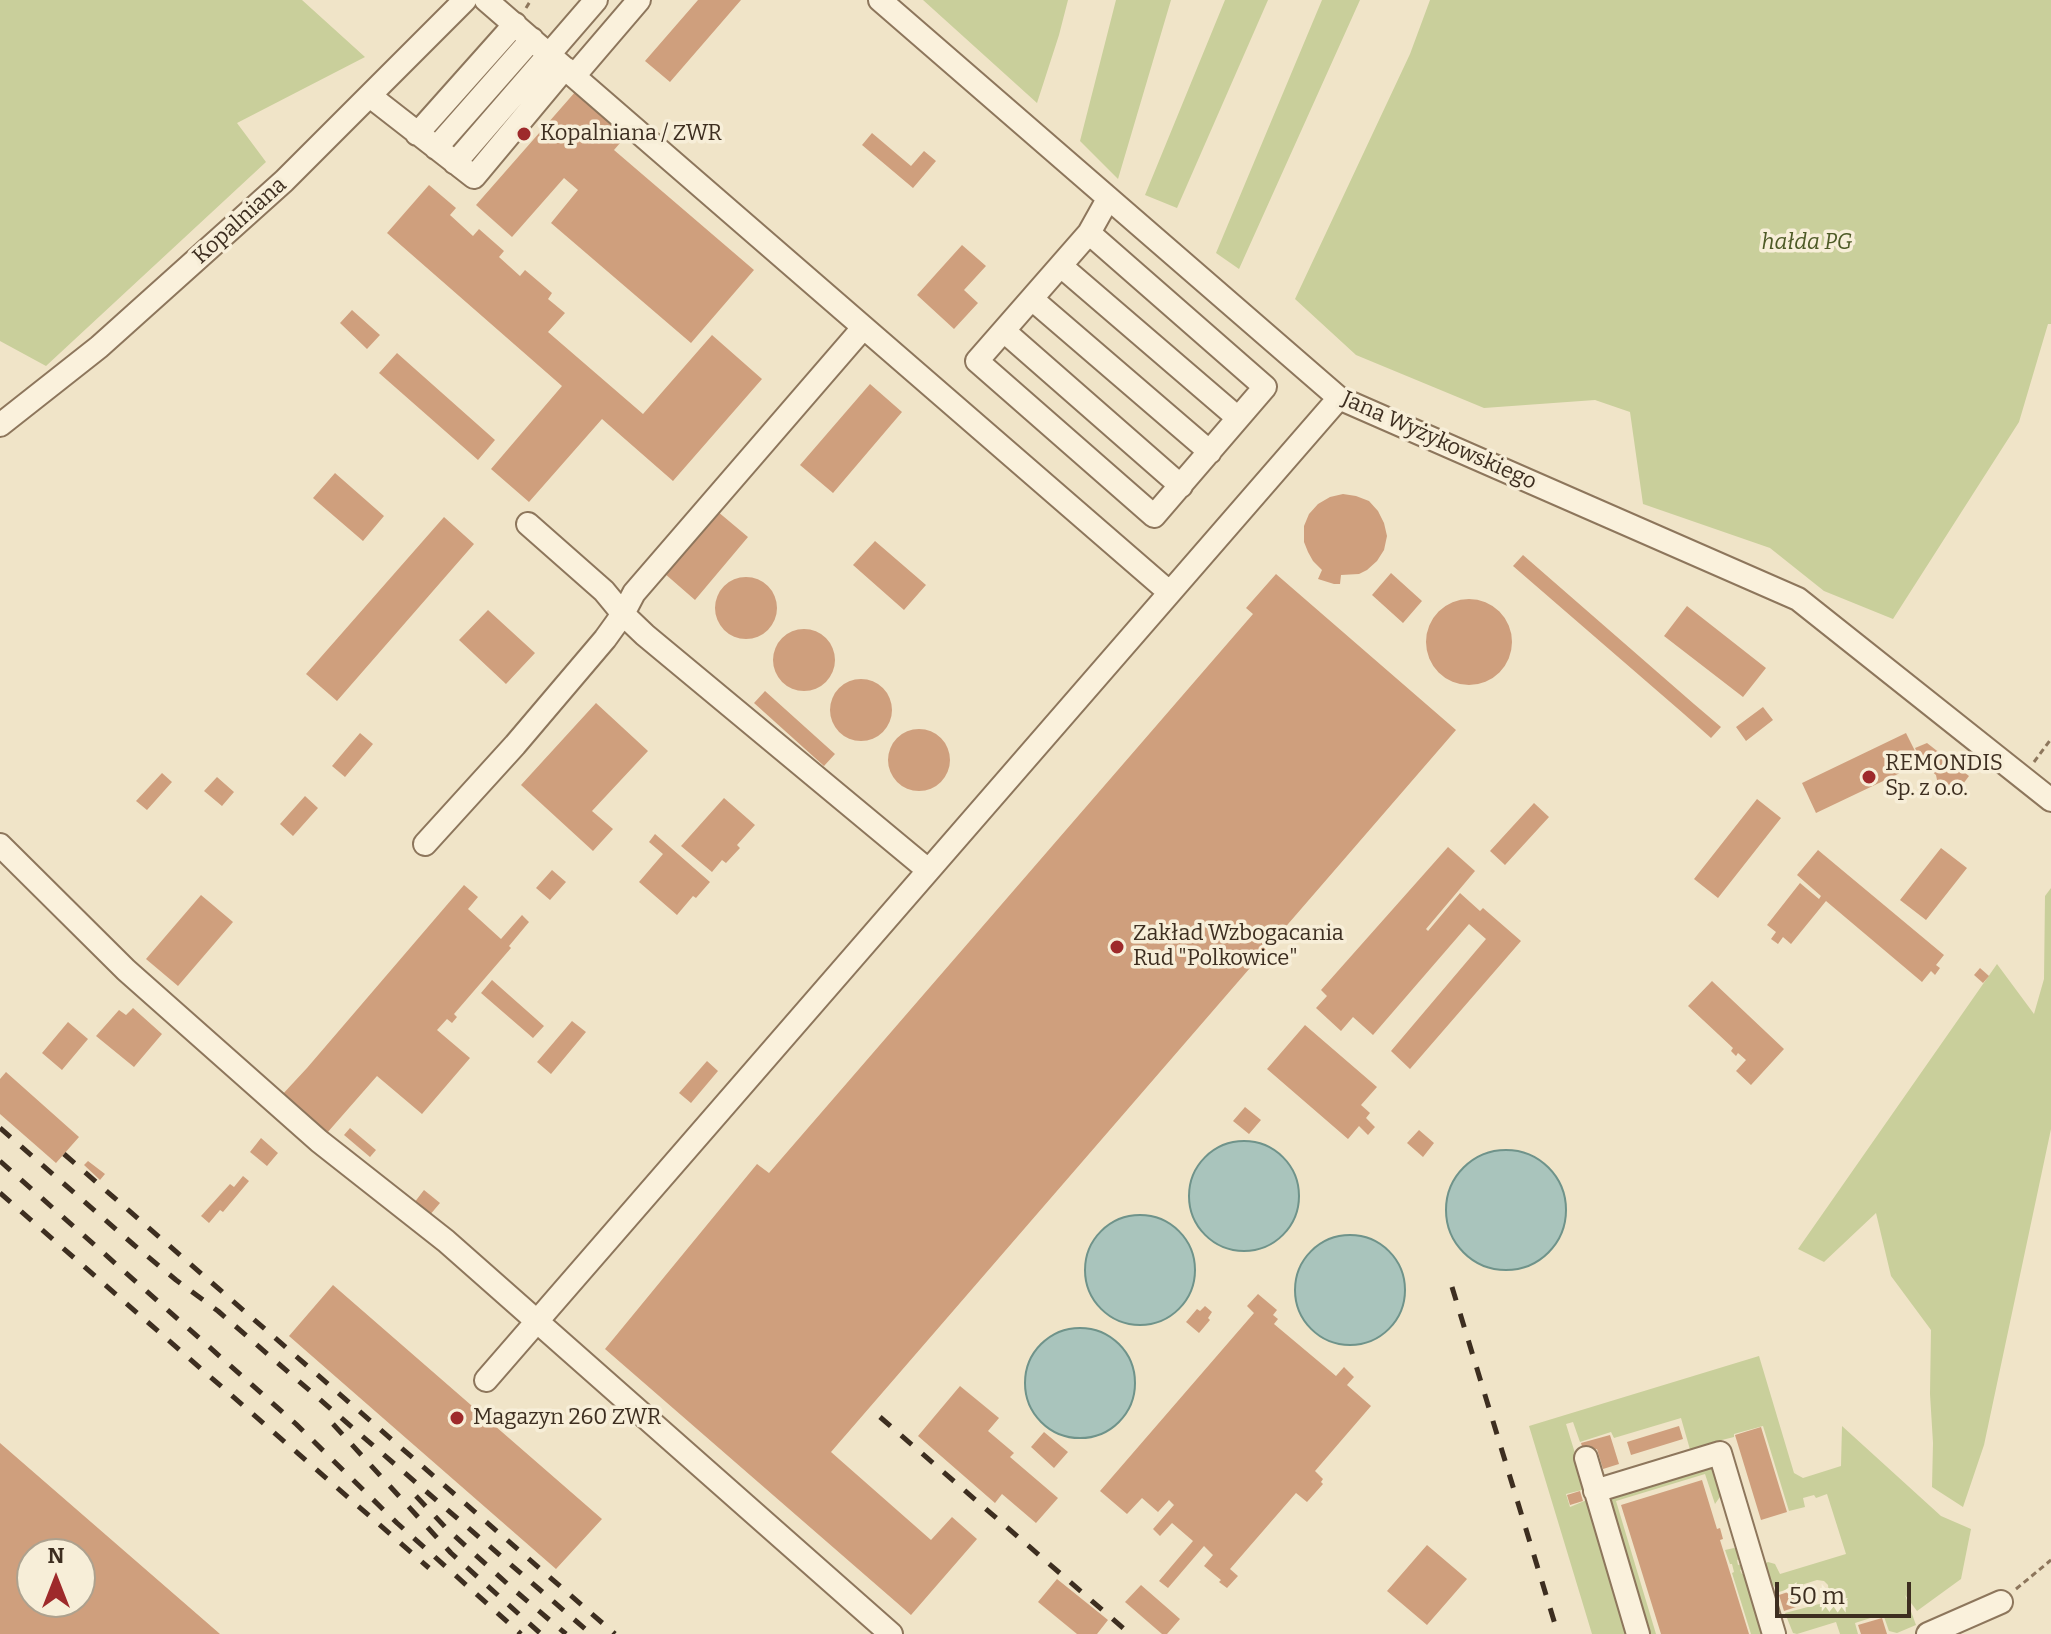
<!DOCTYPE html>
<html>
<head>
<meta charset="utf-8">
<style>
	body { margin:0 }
	#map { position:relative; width:2051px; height:1634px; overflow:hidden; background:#f0e4c8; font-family:Bitter,serif }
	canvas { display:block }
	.north { position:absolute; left:16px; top:1538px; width:80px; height:80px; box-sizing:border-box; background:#f7eed8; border:2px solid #ada18e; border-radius:50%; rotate:0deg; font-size:22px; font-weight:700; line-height:32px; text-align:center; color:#3d2e20 }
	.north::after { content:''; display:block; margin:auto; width:28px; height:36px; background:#9e2a2b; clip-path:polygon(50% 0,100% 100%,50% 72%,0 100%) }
	.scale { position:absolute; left:1775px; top:1582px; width:136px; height:36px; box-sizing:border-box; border:4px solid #3d2e20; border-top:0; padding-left:10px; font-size:24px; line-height:28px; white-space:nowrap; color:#3d2e20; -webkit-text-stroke:6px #f7eed8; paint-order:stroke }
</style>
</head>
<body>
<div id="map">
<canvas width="2051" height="1634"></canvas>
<div class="north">N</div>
<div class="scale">50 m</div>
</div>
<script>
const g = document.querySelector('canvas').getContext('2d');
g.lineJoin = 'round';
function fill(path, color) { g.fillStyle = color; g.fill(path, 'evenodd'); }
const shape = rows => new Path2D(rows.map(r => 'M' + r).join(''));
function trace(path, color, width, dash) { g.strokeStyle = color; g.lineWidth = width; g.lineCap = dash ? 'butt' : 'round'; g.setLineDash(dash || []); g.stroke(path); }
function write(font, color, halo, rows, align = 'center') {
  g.font = font + ' Bitter,serif'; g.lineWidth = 7; g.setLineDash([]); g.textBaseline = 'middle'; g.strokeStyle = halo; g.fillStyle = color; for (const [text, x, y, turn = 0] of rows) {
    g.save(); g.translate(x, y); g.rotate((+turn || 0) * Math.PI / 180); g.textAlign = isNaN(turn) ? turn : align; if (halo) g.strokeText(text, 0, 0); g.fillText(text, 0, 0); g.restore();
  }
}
fill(shape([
	[0,0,302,0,365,57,237,123,266,162,46,366,0,341],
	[923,0,1068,0,1059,35,1037,103],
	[1116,0,1171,0,1118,179,1080,141],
	[1225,0,1268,0,1177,208,1145,195],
	[1322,0,1360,0,1239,269,1216,253],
	[1430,0,2051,0,2051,324,2048,324,2019,422,1893,619,1824,591,1770,548,1643,504,1630,412,1595,400,1484,408,1356,355,1295,299,1410,54],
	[2051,888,2051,1129,1984,1445,1963,1507,1932,1487,1933,1443,1930,1394,1931,1330,1891,1276,1876,1213,1824,1262,1798,1249,1997,964,2034,1014,2044,979,2045,896],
	[1759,1356,1794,1473,1803,1478,1841,1466,1842,1426,1941,1516,1971,1529,1961,1579,1917,1611,1905,1595,1916,1625,1897,1633,1889,1631,1883,1614,1855,1623,1858,1634,1840,1634,1836,1622,1797,1634,1793,1633,1785,1613,1823,1603,1829,1595,1828,1585,1824,1581,1817,1580,1779,1592,1762,1572,1762,1565,1768,1562,1775,1564,1780,1574,1846,1554,1827,1494,1816,1498,1814,1495,1803,1498,1805,1507,1789,1511,1763,1426,1734,1434,1734,1437,1722,1440,1722,1444,1691,1453,1681,1418,1614,1438,1611,1432,1580,1442,1573,1422,1566,1424,1586,1489,1566,1494,1570,1507,1589,1499,1631,1634,1592,1634,1529,1426],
	[1704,1466,1713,1470,1720,1481,1722,1494,1715,1504,1705,1474,1616,1501,1656,1634,1644,1634,1607,1507,1611,1498,1617,1490],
	[1734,1548,1737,1549,1740,1559,1737,1560,1738,1565,1742,1564,1743,1569,1740,1570,1742,1574,1745,1574,1763,1634,1751,1634,1732,1573,1734,1572,1732,1564,1730,1564,1725,1550]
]), '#c9cf9b');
const water = shape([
	'1189 1196a55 55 0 1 1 110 0a55 55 0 1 1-110 0Z',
	'1446 1210a60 60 0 1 1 120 0a60 60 0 1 1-120 0Z',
	'1085 1270a55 55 0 1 1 110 0a55 55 0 1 1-110 0Z',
	'1295 1290a55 55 0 1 1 110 0a55 55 0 1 1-110 0Z',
	'1025 1383a55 55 0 1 1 110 0a55 55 0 1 1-110 0Z'
]);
fill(water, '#a9c4bc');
trace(water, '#6f938a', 2);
fill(shape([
	[698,0,741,0,670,82,645,61],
	[576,91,627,135,614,150,754,270,691,343,551,223,578,190,564,178,512,237,476,205],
	[872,133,911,166,924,151,936,161,913,188,862,145],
	[429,185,456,208,450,215,473,236,479,229,504,251,499,257,520,276,525,270,552,293,548,299,565,313,548,332,643,414,712,335,762,379,673,481,602,419,529,502,491,469,562,386,387,233],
	[962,245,986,266,964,290,978,303,954,329,917,295],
	[352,310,380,335,367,349,340,323],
	[397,353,495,440,478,460,379,373],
	[870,384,902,412,833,493,800,465],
	[335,473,384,516,363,541,313,498],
	[1343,494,1356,496,1369,501,1378,511,1384,523,1387,536,1384,550,1377,561,1367,570,1359,574,1341,575,1340,584,1334,584,1318,579,1322,570,1313,561,1308,552,1304,542,1304,526,1309,514,1318,504,1330,497],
	[717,511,748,537,695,600,664,573],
	[444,517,474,544,337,701,306,674],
	[875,541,926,585,904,610,853,565],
	[1523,555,1694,704,1721,727,1711,738,1684,714,1513,566],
	[1391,573,1422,601,1403,623,1372,595],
	[1276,574,1456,730,831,1452,931,1540,952,1517,977,1539,911,1615,605,1349,757,1164,769,1173,1253,614,1246,608],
	'715 608a31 31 0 1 1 62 0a31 31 0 1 1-62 0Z',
	'1426 642a43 43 0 1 1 86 0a43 43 0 1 1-86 0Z',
	[1687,606,1766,668,1743,697,1664,636],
	[488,610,535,653,506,684,459,640],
	'773 660a31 31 0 1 1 62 0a31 31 0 1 1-62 0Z',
	'830 710a31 31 0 1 1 62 0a31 31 0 1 1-62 0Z',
	[765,691,835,754,824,766,754,703],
	[596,703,648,751,592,811,613,829,593,851,521,785],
	[1763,707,1773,720,1746,741,1736,727],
	'888 760a31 31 0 1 1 62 0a31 31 0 1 1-62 0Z',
	[360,733,373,744,345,777,332,766],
	[1906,733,1921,763,1816,813,1802,783],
	[1927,743,1969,776,1957,792,1942,780,1937,780,1936,775,1922,763,1915,748],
	[162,773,172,782,147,810,136,801],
	[217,777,234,792,222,806,204,791],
	[305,796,318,808,293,836,280,824],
	[724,798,755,825,737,845,740,848,726,863,722,860,712,872,681,846],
	[1757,799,1781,818,1718,898,1694,879],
	[1534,803,1549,817,1505,865,1490,851],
	[655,834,710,882,696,898,693,896,677,915,639,882,663,854,649,842],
	[1448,847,1475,871,1426,929,1428,931,1460,893,1480,911,1483,908,1521,941,1410,1069,1391,1051,1486,939,1469,924,1373,1035,1353,1017,1341,1031,1316,1008,1327,996,1321,990],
	[1941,848,1967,868,1926,920,1900,900],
	[1818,850,1944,955,1936,965,1940,968,1935,975,1931,971,1922,982,1826,901,1791,944,1783,937,1778,944,1771,939,1776,932,1767,925,1800,883,1819,899,1821,896,1797,875],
	[552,870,566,882,550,900,536,888],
	[464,885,478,897,468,909,501,939,522,915,529,922,509,946,511,948,454,1014,457,1017,452,1023,447,1019,437,1030,470,1058,422,1114,377,1076,327,1133,281,1096,307,1068],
	[201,895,233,922,178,986,146,959],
	[1980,968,1989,976,1983,983,1974,975],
	[492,980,544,1026,533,1038,481,993],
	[1712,981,1784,1049,1751,1085,1736,1071,1746,1060,1738,1053,1736,1056,1731,1051,1733,1048,1688,1006],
	[133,1008,162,1034,134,1067,96,1036,119,1010,126,1015],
	[572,1021,586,1032,551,1074,537,1062],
	[68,1022,88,1039,62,1070,42,1053],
	[1305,1025,1377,1087,1361,1105,1370,1113,1366,1118,1375,1127,1368,1135,1359,1126,1348,1139,1267,1069],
	[707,1061,718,1071,691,1103,679,1093],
	[6,1072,79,1137,56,1163,0,1114,0,1079],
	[1245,1107,1261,1120,1249,1134,1233,1121],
	[350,1128,376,1150,370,1157,344,1135],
	[1419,1130,1434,1143,1423,1157,1407,1143],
	[261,1138,278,1153,267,1166,250,1152],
	[88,1161,105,1174,100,1180,84,1165],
	[243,1176,249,1181,223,1212,220,1210,209,1223,201,1216,230,1184,234,1187],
	[424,1190,440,1203,429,1216,414,1203],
	[333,1285,602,1519,556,1569,289,1336],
	[1258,1294,1277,1310,1273,1315,1278,1319,1274,1324,1336,1376,1344,1367,1354,1377,1347,1385,1371,1406,1315,1471,1323,1479,1321,1482,1323,1484,1307,1502,1296,1493,1230,1569,1238,1576,1227,1588,1219,1582,1221,1580,1204,1566,1213,1555,1204,1546,1168,1588,1159,1581,1193,1541,1172,1523,1160,1536,1153,1529,1174,1505,1169,1500,1158,1512,1142,1498,1127,1514,1100,1491,1254,1313,1247,1306],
	[1205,1306,1212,1312,1208,1318,1210,1320,1199,1333,1186,1322,1197,1309,1200,1311],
	[960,1386,999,1418,988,1431,1014,1453,1010,1457,1058,1498,1036,1523,1002,1494,995,1503,918,1436],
	[1679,1426,1683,1439,1631,1455,1627,1442],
	[1761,1427,1787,1512,1761,1520,1735,1435],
	[1044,1432,1068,1452,1054,1468,1031,1447],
	[1610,1435,1619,1464,1603,1469,1597,1449,1584,1453,1581,1443],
	[0,1443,220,1634,0,1634],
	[32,1554,80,1554,80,1602,32,1602],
	[1702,1480,1717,1529,1720,1528,1723,1539,1720,1540,1749,1634,1661,1634,1621,1505],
	[1580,1491,1583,1501,1570,1505,1567,1495],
	[1427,1545,1467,1579,1427,1625,1387,1591],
	[1057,1579,1108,1620,1097,1634,1077,1634,1038,1602],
	[1141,1585,1180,1619,1167,1634,1162,1634,1125,1602],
	[1794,1590,1799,1606,1784,1611,1779,1595],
	[1882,1618,1887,1634,1861,1634,1858,1625]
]), '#cf9f7d');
const minor = shape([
	[486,0,1169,592],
	[880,0,1339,398,1798,599,2051,800],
	[574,76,639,0],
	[370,96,474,177,565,68],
	[417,134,515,24],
	[436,148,532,39],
	[455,163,596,0],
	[1089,233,1265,387,1154,516,977,361,1089,233,1108,199],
	[1061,266,1238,418],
	[1032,299,1210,452],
	[1004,331,1181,486],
	[0,425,99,347,284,181,465,0],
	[528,524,604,591,623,614,645,635,928,870],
	[425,844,515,745,605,639,623,614,634,593,863,328],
	[0,845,126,970,319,1141,446,1241,891,1634],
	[486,1380,1339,398],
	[1586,1458,1638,1634],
	[1595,1491,1720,1453,1774,1634],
	[1928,1634,2001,1602]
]);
trace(minor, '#8d765c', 26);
trace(shape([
	[526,8,531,0],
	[2034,762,2051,739],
	[2016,1589,2051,1560]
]), '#8d765c', 3, [6, 4]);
trace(minor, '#faf1dc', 22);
trace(shape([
	[0,1128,134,1245,176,1280,218,1311,272,1358,591,1634],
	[64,1154,615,1634],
	[0,1161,296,1424,397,1523,521,1634],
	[0,1193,429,1568],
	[1452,1287,1558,1634],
	[880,1417,1130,1634],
	[333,1424,451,1553,541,1634],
	[416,1496,447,1529,512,1588,566,1634]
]), '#3d2e20', 5, [14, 14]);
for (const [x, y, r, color] of [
	[524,134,8,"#9e2a2b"],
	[1869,777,8,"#9e2a2b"],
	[1117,947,8,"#9e2a2b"],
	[457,1418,8,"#9e2a2b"]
]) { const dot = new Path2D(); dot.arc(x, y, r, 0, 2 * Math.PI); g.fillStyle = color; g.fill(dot); trace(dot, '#f7eed8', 3); }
write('22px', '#3d2e20', '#f7eed8', [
	["Kopalniana / ZWR",540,134],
	["REMONDIS",1885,764],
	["Sp. z o.o.",1885,789],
	["Zakład Wzbogacania",1133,934],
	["Rud \"Polkowice\"",1133,959],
	["Magazyn 260 ZWR",473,1418]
], 'left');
write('22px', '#3d2e20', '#f7eed8', [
	["Kopalniana",240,221,-42],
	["Jana Wyżykowskiego",1439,441,24]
]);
write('italic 22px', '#4d5a26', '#f7eed8', [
	["hałda PG",1807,243]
]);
</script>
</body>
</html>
